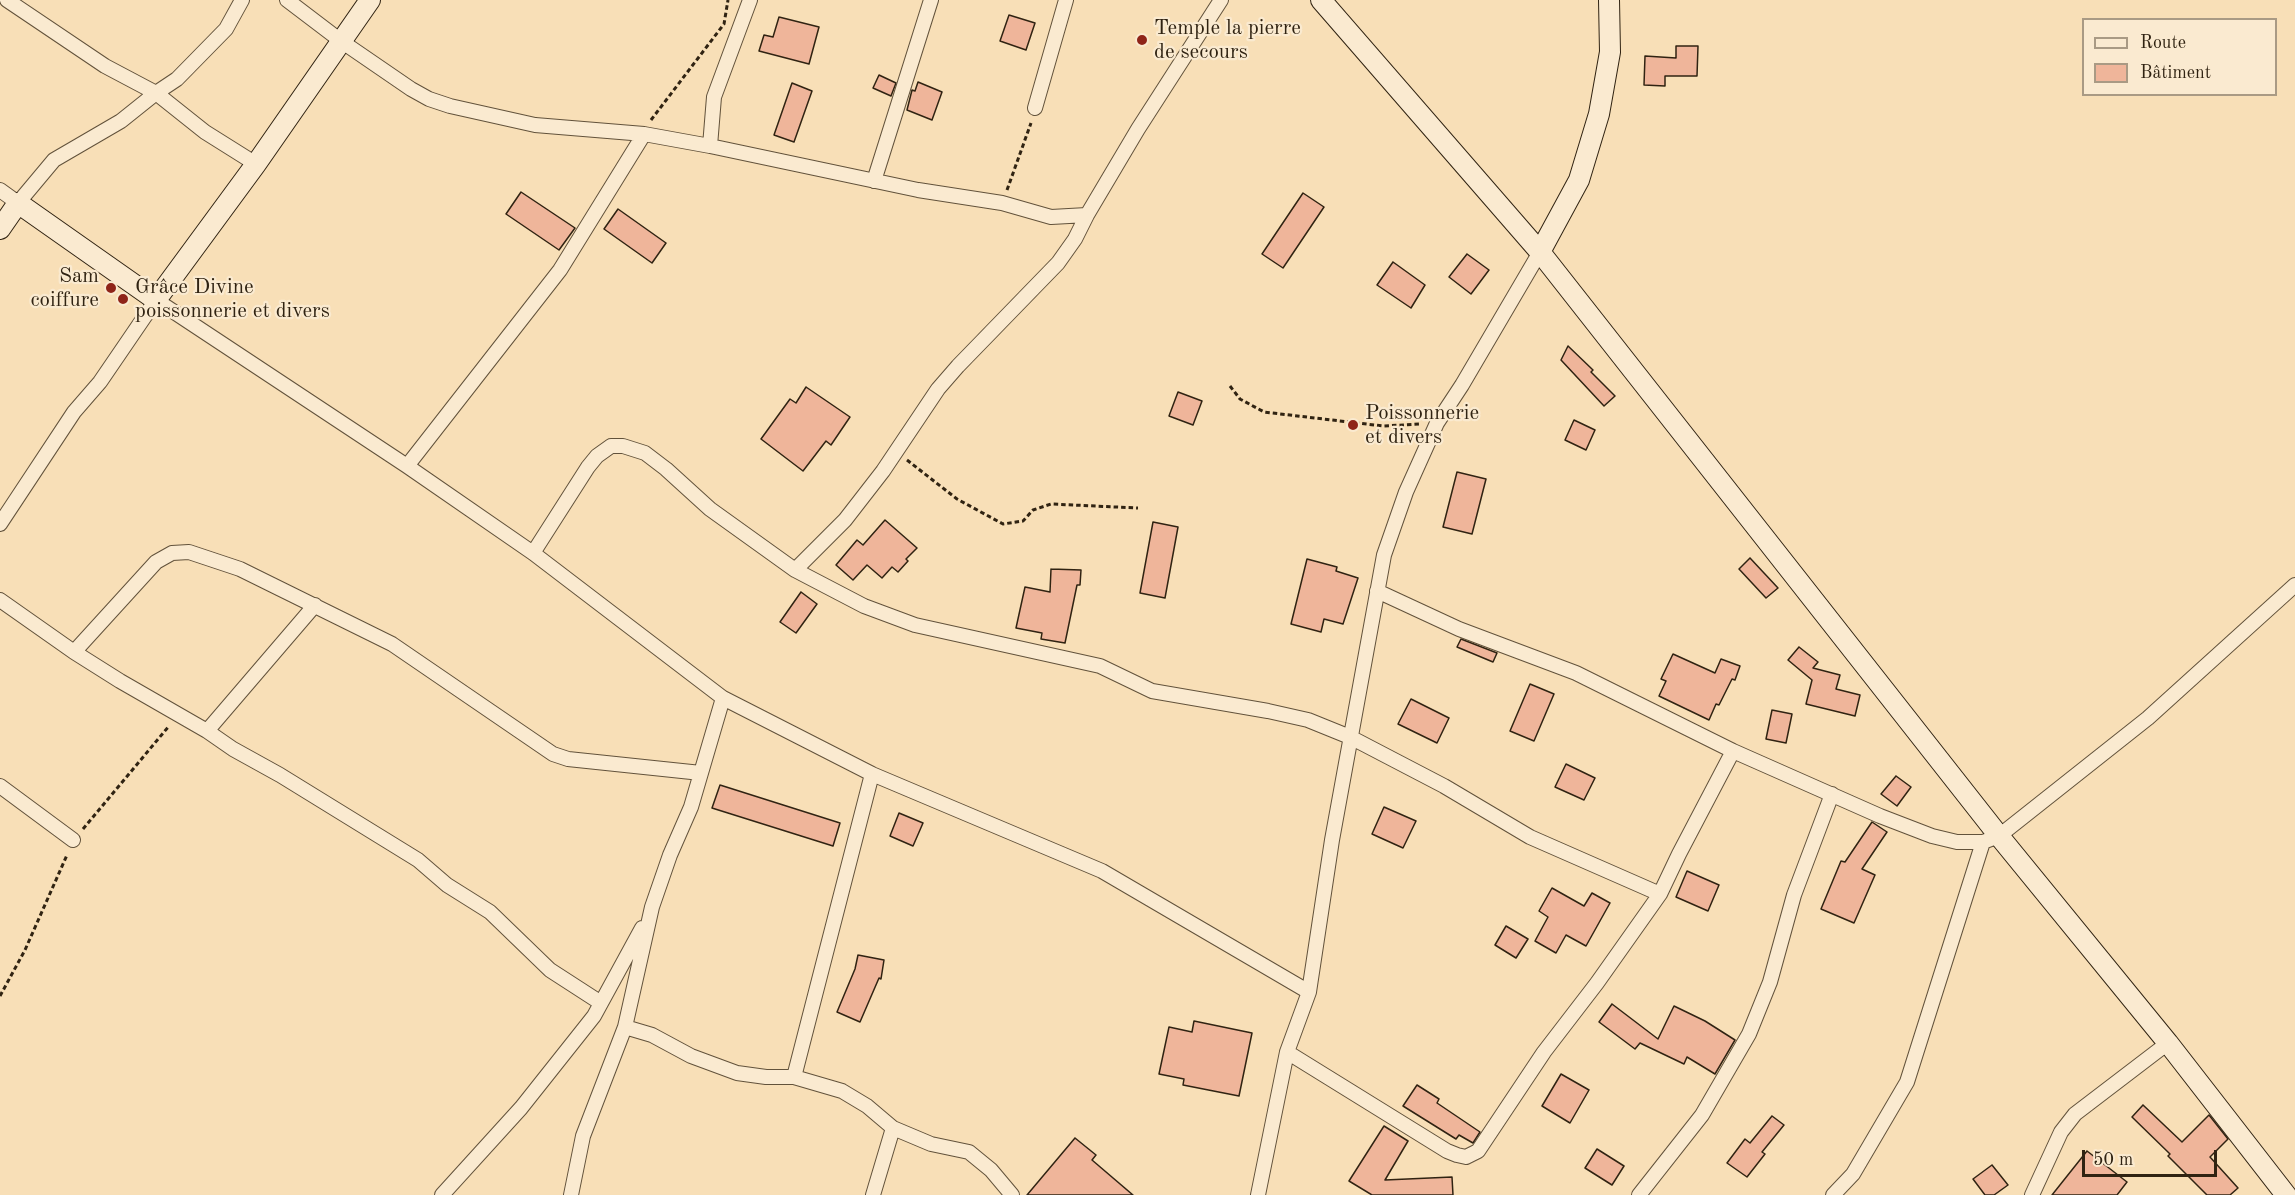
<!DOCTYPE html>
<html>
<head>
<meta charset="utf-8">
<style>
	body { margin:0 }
	#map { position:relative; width:2295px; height:1195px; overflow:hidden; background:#f8dfb7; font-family:"Old Standard TT",serif }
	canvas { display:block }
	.legend { position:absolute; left:2082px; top:18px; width:195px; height:78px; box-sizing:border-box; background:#faead0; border:2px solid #a99a84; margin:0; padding:8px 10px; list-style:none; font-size:18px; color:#302312 }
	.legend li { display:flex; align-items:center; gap:12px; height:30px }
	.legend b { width:30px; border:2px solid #a99a84 }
	.scale { position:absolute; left:2082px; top:1150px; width:135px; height:27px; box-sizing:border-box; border:3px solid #302312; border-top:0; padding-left:8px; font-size:18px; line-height:21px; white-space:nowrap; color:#302312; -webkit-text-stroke:4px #faead0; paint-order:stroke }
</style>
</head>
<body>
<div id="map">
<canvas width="2295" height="1195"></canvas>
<ul class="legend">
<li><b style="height:8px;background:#faead0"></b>Route</li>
<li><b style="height:16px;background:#efb59a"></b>Bâtiment</li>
</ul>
<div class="scale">50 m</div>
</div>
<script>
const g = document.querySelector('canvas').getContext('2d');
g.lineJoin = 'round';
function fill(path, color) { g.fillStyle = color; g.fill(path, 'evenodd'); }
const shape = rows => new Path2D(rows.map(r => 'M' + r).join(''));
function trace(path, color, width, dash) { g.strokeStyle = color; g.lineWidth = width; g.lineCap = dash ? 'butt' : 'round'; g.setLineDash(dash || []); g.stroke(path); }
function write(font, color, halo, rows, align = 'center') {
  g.font = font + ' "Old Standard TT",serif'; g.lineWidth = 4.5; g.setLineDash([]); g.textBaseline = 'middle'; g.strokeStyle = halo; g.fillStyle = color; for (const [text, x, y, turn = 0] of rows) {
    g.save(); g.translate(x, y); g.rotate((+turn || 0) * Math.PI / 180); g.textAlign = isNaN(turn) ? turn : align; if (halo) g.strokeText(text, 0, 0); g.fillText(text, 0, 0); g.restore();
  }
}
const building = shape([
	[1009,15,1035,23,1026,50,1000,41,1009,15],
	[779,17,819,27,809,64,759,51,764,35,773,37,779,17],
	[1676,46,1698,46,1697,76,1665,76,1665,86,1644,85,1645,56,1676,58,1676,46],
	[879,75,896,83,891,96,873,88,879,75],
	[918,82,942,92,932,120,907,110,912,90,915,91,918,82],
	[792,83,812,91,794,142,774,135,792,83],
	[521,192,575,228,559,250,506,214,521,192],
	[1303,193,1324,207,1283,268,1262,254,1303,193],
	[618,209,666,243,652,263,604,229,618,209],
	[1467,254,1489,270,1471,294,1449,277,1467,254],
	[1393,262,1425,285,1411,308,1377,285,1393,262],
	[1568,346,1593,370,1591,372,1615,396,1604,406,1561,360,1568,346],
	[806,387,850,417,831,445,826,441,803,471,761,439,790,399,796,403,806,387],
	[1178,392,1202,401,1193,425,1169,416,1178,392],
	[1574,420,1595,430,1586,450,1565,440,1574,420],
	[1457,472,1486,479,1472,534,1443,527,1457,472],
	[885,520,917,548,906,559,908,561,898,572,892,567,882,578,867,565,853,580,836,565,857,540,863,545,885,520],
	[1153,522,1178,527,1165,598,1140,593,1153,522],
	[1750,558,1778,588,1766,598,1739,569,1750,558],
	[1307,559,1337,567,1336,571,1358,578,1343,624,1324,619,1321,632,1291,624,1307,559],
	[1051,569,1081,570,1080,585,1077,585,1065,643,1041,639,1042,633,1016,628,1025,587,1050,592,1051,569],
	[801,592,817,604,796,633,780,622,801,592],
	[1461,639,1497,653,1493,662,1457,647,1461,639],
	[1799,647,1818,662,1813,668,1840,675,1836,689,1860,695,1855,716,1806,704,1812,680,1788,660,1799,647],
	[1673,654,1715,673,1721,659,1740,666,1735,680,1732,679,1719,705,1716,704,1709,720,1659,696,1666,681,1661,679,1673,654],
	[1530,684,1554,694,1534,741,1510,731,1530,684],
	[1411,699,1449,718,1437,743,1398,724,1411,699],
	[1772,710,1792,714,1786,743,1766,739,1772,710],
	[1566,764,1595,778,1584,800,1555,787,1566,764],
	[1896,776,1911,787,1897,806,1881,794,1896,776],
	[720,785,840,823,833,846,712,808,720,785],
	[1384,807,1416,821,1403,848,1372,834,1384,807],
	[899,813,923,823,913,846,890,836,899,813],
	[1872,822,1887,832,1862,869,1875,875,1854,923,1821,909,1841,861,1845,862,1872,822],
	[1687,871,1719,885,1708,911,1676,897,1687,871],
	[1552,888,1584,906,1592,893,1610,903,1586,946,1566,935,1556,953,1535,941,1548,917,1539,911,1552,888],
	[1506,926,1528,939,1516,958,1495,945,1506,926],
	[858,955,884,960,881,979,879,978,860,1022,837,1012,855,969,858,955],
	[1612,1004,1658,1039,1674,1006,1705,1021,1735,1040,1715,1074,1687,1057,1684,1064,1640,1043,1635,1049,1599,1022,1612,1004],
	[1194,1021,1252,1033,1239,1096,1183,1085,1184,1079,1159,1074,1169,1027,1192,1032,1194,1021],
	[1561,1074,1589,1090,1570,1123,1542,1106,1561,1074],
	[1417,1085,1439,1099,1437,1103,1480,1132,1473,1143,1459,1135,1456,1139,1403,1106,1417,1085],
	[2143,1105,2182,1142,2209,1115,2228,1139,2210,1157,2238,1188,2230,1195,2207,1195,2168,1156,2170,1154,2132,1117,2143,1105],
	[1772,1116,1784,1125,1762,1152,1765,1154,1747,1177,1727,1163,1745,1139,1750,1143,1772,1116],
	[1384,1126,1408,1141,1385,1180,1452,1177,1453,1195,1372,1195,1349,1181,1384,1126],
	[1075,1138,1096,1155,1092,1160,1133,1195,1027,1195,1075,1138],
	[1597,1149,1624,1166,1612,1185,1585,1168,1597,1149],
	[2087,1151,2127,1182,2117,1195,2052,1195,2087,1151],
	[1992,1165,2008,1185,1994,1195,1985,1195,1973,1179,1992,1165]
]);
fill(building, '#efb59a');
trace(building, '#302312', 1.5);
const street = shape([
	[7,0,105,66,156,93,177,79,226,29,242,0],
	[287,0,341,41,411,89,429,99,450,106,535,125,644,134,710,146,918,190,1002,203,1051,217,1087,215],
	[1035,108,1066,0],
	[710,146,714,97,750,0],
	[874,181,931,0],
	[0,190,18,203,54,160,121,121,156,93,205,132,256,164],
	[407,466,560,270,644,134],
	[0,524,74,412,100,382,156,300,407,466,533,553,723,698,872,774,1102,871,1309,992],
	[533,553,588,467,597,456,611,446,623,446,645,453,666,469,710,509,795,570,864,606,915,625,1100,666,1152,691,1268,711,1308,720,1350,737,1444,786,1530,837,1660,894],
	[795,570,845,520,883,471,938,389,958,366,1058,263,1075,239,1087,215,1138,129,1221,0],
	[1377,591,1459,629,1576,673,1733,751,1880,816,1932,836,1957,842,1983,842,1999,836,2148,718,2295,585],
	[0,600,74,652,120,681,207,731,233,749,280,775,418,860,447,885,490,912,550,970,601,1003],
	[74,652,156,562,172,553,189,552,240,569,392,644,553,754,568,759,701,773],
	[207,731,315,605],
	[0,786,73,840],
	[625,1027,652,1035,691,1056,737,1073,766,1077,794,1077,842,1091,867,1106,893,1128,931,1144,969,1152,991,1170,1012,1195],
	[1287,1052,1447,1151,1457,1155,1466,1157,1478,1151,1544,1052,1597,983,1660,894,1679,854,1733,751],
	[794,1077,872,774],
	[442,1195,521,1108,594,1016,642,928],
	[571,1195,583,1136,625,1027,652,907,670,855,691,807,723,698],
	[873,1195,893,1128],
	[1258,1195,1287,1052,1309,992,1332,840,1384,555,1406,492,1437,423,1462,385,1540,252],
	[1639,1195,1702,1115,1749,1034,1770,982,1794,895,1832,794],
	[1833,1195,1853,1174,1907,1082,1983,842],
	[2032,1195,2061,1132,2075,1114,2168,1043]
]);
const secondary = shape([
	[1321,0,1540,252,1999,836,2168,1043,2286,1195],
	[0,229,18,203,156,300,256,164,370,0],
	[1540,252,1579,180,1599,114,1610,52,1609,0]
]);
trace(street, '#62523b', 16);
trace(secondary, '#302312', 22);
trace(shape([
	[651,120,724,24,728,0],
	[1007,190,1031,123],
	[1230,386,1240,399,1264,412,1383,426,1421,424],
	[907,460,957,499,1003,524,1023,521,1033,510,1051,504,1138,508],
	[83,829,169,726],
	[0,996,25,950,67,855]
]), '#302312', 3, [4.5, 3]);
trace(street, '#faead0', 14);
trace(secondary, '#faead0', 20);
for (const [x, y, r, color] of [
	[1142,40,6,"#8f2418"],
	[111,288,6,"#8f2418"],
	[123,299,6,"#8f2418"],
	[1353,425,6,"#8f2418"]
]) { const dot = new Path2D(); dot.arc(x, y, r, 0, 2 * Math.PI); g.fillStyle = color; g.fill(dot); trace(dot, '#faead0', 2); }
write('21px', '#302312', '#faead0', [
	["Temple la pierre",1154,28],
	["de secours",1154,52],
	["Sam",99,276,"right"],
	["coiffure",99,300,"right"],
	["Grâce Divine",135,287],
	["poissonnerie et divers",135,311],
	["Poissonnerie",1365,413],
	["et divers",1365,437]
], 'left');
</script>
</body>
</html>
